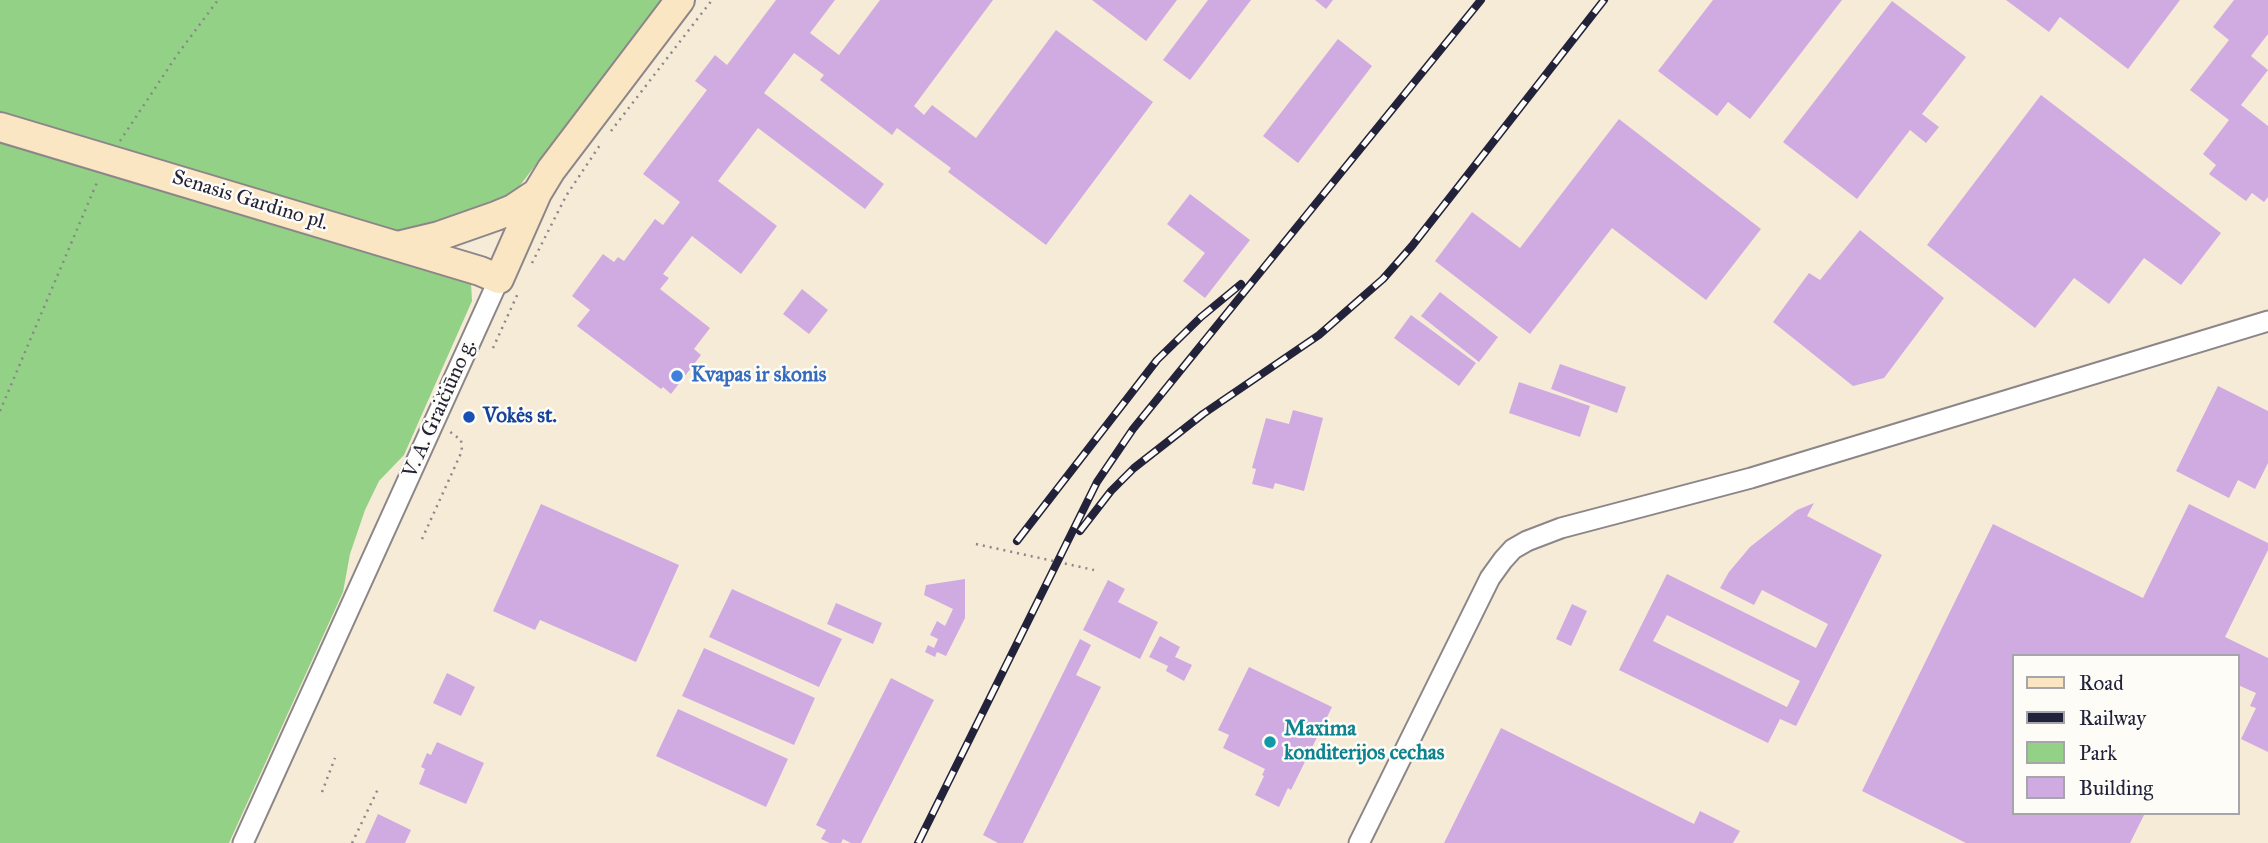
<!DOCTYPE html>
<html>
<head>
<meta charset="utf-8">
<style>
	body { margin:0 }
	#map { position:relative; width:2268px; height:843px; overflow:hidden; background:#f6ebd7; font-family:"IM FELL Great Primer",serif }
	canvas { display:block }
	.legend { position:absolute; left:2012px; top:654px; width:228px; height:161px; box-sizing:border-box; background:#fdfcf7; border:2px solid #a5a5ac; margin:0; padding:9px 12px; list-style:none; font-size:21px; color:#22223b }
	.legend li { display:flex; align-items:center; gap:14px; height:35px }
	.legend b { width:35px; border:2px solid #a5a5ac }
</style>
</head>
<body>
<div id="map">
<canvas width="2268" height="843"></canvas>
<ul class="legend">
<li><b style="height:9px;background:#fbe6c4"></b>Road</li>
<li><b style="height:9px;background:#22223b"></b>Railway</li>
<li><b style="height:19px;background:#93d186"></b>Park</li>
<li><b style="height:19px;background:#d0abe2"></b>Building</li>
</ul>
</div>
<script>
const g = document.querySelector('canvas').getContext('2d');
g.lineJoin = 'round';
function fill(path, color) { g.fillStyle = color; g.fill(path, 'evenodd'); }
const shape = rows => new Path2D(rows.map(r => 'M' + r).join(''));
function trace(path, color, width, dash) { g.strokeStyle = color; g.lineWidth = width; g.lineCap = dash ? 'butt' : 'round'; g.setLineDash(dash || []); g.stroke(path); }
function write(font, color, halo, rows, align = 'center') {
  g.font = font + ' "IM FELL Great Primer",serif'; g.lineWidth = 5; g.setLineDash([]); g.textBaseline = 'middle'; g.strokeStyle = halo; g.fillStyle = color; for (const [text, x, y, turn = 0] of rows) {
    g.save(); g.translate(x, y); g.rotate((+turn || 0) * Math.PI / 180); g.textAlign = isNaN(turn) ? turn : align; if (halo) g.strokeText(text, 0, 0); g.fillText(text, 0, 0); g.restore();
  }
}
fill(shape([
	[0,0,661,0,512,196,448,222,403,231,377,229,0,118],
	[0,139,471,283,472,301,404,455,379,481,365,510,350,554,343,592,229,843,0,843]
]), '#93d186');
fill(shape([
	[776,0,835,0,810,33,839,55,880,0,993,0,914,106,924,115,932,105,976,138,1056,30,1153,102,1046,245,948,172,951,168,897,128,892,135,820,80,824,75,794,53,764,93,884,184,865,209,758,128,718,181,777,226,741,274,692,236,663,274,669,278,660,289,710,328,694,349,701,355,671,394,663,387,661,389,577,326,590,310,572,296,603,254,614,262,618,257,624,261,655,219,663,225,680,202,643,174,707,90,695,81,715,55,727,65],
	[1092,0,1177,0,1146,41],
	[1208,0,1251,0,1190,80,1163,60],
	[1315,0,1333,0,1326,9],
	[1713,0,1842,0,1750,119,1728,102,1717,116,1658,71],
	[2006,0,2180,0,2128,69,2060,17,2049,32],
	[2234,0,2268,0,2268,34,2251,56,2268,70,2241,105,2268,126,2268,197,2264,202,2252,193,2246,201,2209,174,2216,165,2203,154,2229,120,2190,90,2229,40,2213,27],
	[1892,1,1966,57,1922,114,1939,127,1926,143,1910,130,1857,199,1783,142],
	[1338,39,1372,66,1298,163,1263,136],
	[2041,95,2221,233,2181,285,2144,258,2109,304,2074,278,2035,328,1927,245],
	[1619,119,1761,229,1706,300,1612,228,1530,334,1435,261,1472,212,1520,248],
	[1190,194,1250,240,1205,298,1183,281,1205,253,1167,224],
	[1860,230,1944,298,1884,378,1853,386,1773,322,1809,273,1820,280],
	[802,289,828,310,809,334,783,314],
	[1440,292,1498,337,1479,362,1421,316],
	[1411,315,1476,363,1459,386,1394,338],
	[1560,364,1626,387,1617,413,1551,389],
	[1519,382,1590,406,1580,437,1509,413],
	[2218,386,2268,411,2268,463,2255,489,2238,480,2229,498,2176,471],
	[1293,410,1323,418,1304,491,1275,483,1273,489,1252,484,1256,469,1252,468,1266,418,1289,424],
	[1814,503,1807,516,1882,555,1796,726,1780,719,1768,743,1619,670,1667,574,1816,648,1828,624,1762,590,1754,605,1720,588,1729,572,1750,547,1797,510],
	[1667,615,1800,681,1787,707,1653,641],
	[541,504,679,565,636,662,540,620,535,630,493,611],
	[2189,504,2268,543,2268,550,2225,637,2268,658,2268,752,2241,739,2256,708,2250,706,2256,693,2238,685,2238,656,2014,656,2014,813,2145,813,2130,843,1966,843,1862,791,1993,524,2143,598],
	[965,579,965,618,946,656,937,652,935,657,925,652,928,645,934,648,938,639,930,635,937,621,945,626,953,609,924,595,926,585],
	[1108,580,1125,589,1118,602,1158,622,1140,659,1083,630],
	[732,589,842,639,819,687,709,637],
	[836,603,882,623,873,644,827,624],
	[1572,604,1587,611,1571,646,1556,639],
	[1160,636,1180,647,1175,657,1192,665,1184,681,1166,671,1168,666,1149,657],
	[1080,639,1091,645,1076,675,1101,687,1023,843,998,843,983,835],
	[704,648,815,698,794,745,682,696],
	[1249,667,1332,707,1291,790,1288,788,1279,807,1255,795,1264,776,1262,775,1265,769,1223,748,1229,735,1218,730],
	[447,673,475,687,461,716,433,703],
	[891,678,934,700,861,843,851,843,843,839,841,843,830,843,821,839,826,830,816,825],
	[678,709,788,759,766,807,656,756],
	[1501,728,1694,824,1700,811,1740,831,1733,843,1444,843],
	[437,742,484,763,466,804,419,784,425,769,421,767,427,753,431,755],
	[378,814,411,830,405,843,365,843]
]), '#d0abe2');
const minor = shape([
	[243,843,499,279],
	[1359,843,1490,578,1503,560,1513,549,1527,541,1561,528,1751,478,2268,321]
]);
const secondary = shape([
	[0,127,480,271,499,279,537,193,551,170,680,0],
	[397,246,439,236,496,216,513,209,537,193]
]);
trace(minor, '#8c8689', 23);
trace(secondary, '#8c8689', 32);
trace(shape([
	[611,131,712,0],
	[120,141,177,55,218,0],
	[532,263,566,196,602,142],
	[493,348,519,291],
	[0,411,98,180],
	[422,539,462,451,461,440,449,431],
	[976,544,1094,570],
	[322,792,335,758],
	[352,843,378,789]
]), '#8c8689', 2.5, [2, 5]);
trace(minor, '#fff', 19);
trace(secondary, '#fbe6c4', 28);
const rail = shape([
	[1080,531,1111,491,1134,468,1203,414,1319,335,1383,279,1412,246,1604,0],
	[1017,541,1157,360,1201,317,1241,284],
	[918,843,1097,482,1133,429,1481,0]
]);
trace(rail, '#22223b', 8);
trace(rail, '#fdfcf7', 5, [16]);
for (const [x, y, r, color] of [
	[677,376,7,"#3f7fe0"],
	[469,417,7,"#1a4fb4"],
	[1270,742,7,"#0f9aa8"]
]) { const dot = new Path2D(); dot.arc(x, y, r, 0, 2 * Math.PI); g.fillStyle = color; g.fill(dot); trace(dot, '#fdfcf7', 2.5); }
write('21px', '#22223b', '#fdfcf7', [
	["Senasis Gardino pl.",250,201,17],
	["V. A. Graičiūno g.",440,409,-66]
]);
write('bold 21px', '#366cbe', '#fdfcf7', [
	["Kvapas ir skonis",691,376]
], 'left');
write('bold 21px', '#164399', '#fdfcf7', [
	["Vokės st.",483,417]
], 'left');
write('bold 21px', '#0d838f', '#fdfcf7', [
	["Maxima",1284,730],
	["konditerijos cechas",1284,754]
], 'left');
</script>
</body>
</html>
